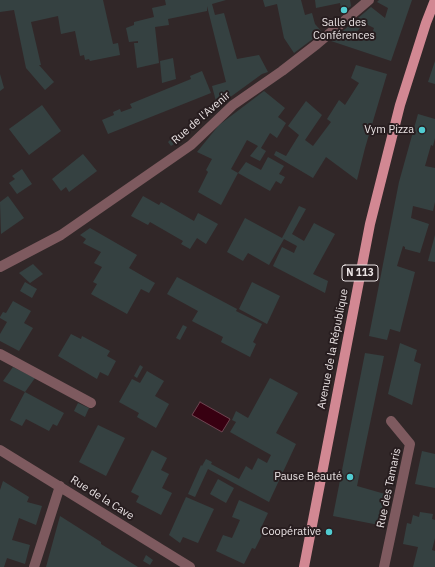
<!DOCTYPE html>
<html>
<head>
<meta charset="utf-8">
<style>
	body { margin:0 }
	canvas { display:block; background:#312728 }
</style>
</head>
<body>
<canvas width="435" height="567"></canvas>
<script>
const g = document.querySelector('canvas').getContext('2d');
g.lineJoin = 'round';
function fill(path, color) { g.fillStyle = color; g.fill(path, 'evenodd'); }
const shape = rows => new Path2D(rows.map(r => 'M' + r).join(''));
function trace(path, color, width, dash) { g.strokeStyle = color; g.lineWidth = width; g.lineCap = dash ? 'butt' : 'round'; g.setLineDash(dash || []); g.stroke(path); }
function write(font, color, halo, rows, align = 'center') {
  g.font = font + ' "IBM Plex Sans",sans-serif'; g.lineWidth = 4; g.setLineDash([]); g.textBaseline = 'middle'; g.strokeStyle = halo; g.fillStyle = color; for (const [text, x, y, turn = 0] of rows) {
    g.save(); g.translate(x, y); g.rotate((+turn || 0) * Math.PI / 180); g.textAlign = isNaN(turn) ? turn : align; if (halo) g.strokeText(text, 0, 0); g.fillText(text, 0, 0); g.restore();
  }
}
const water = shape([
	[200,402,230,419,222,432,192,415,200,402]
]);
fill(water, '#380011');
trace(water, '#6e4451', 1);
fill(shape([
	[0,0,103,0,113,44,118,43,120,55,90,61,89,59,85,60,84,55,80,56,75,31,61,34,58,16,31,22,41,65,39,65,54,82,45,90,26,68,14,10,0,12],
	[165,0,226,0,212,4,215,15,224,13,237,59,259,55,268,72,262,74,229,98,217,105,212,86,226,82,207,6,207,11,168,19,169,25,155,27,159,63,137,68,134,43,138,43,138,41,129,42,126,28,134,25,134,22,154,17,152,8,166,5],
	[263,0,301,0,305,15,312,13,315,24,322,32,294,53,284,38,277,4,265,7],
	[315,0,350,0,351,6,342,14,340,3,316,8],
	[379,0,412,0,391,61,331,41,371,7,385,18,388,8,377,2],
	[364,23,374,28,370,40,354,35],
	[173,58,176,79,162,83,160,61],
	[435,61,435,84,428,82],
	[356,65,387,74,365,148,357,180,326,157,313,178,274,155,276,151,286,156,299,135,288,126,306,101,322,115,305,140,313,146,331,122,327,119,339,100,345,105,359,83,351,78],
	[202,71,211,93,108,134,102,120,114,115,113,112,120,109,121,112,132,108,130,104,191,79,190,76],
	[0,74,4,88,0,91],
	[264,91,285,108,278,117,286,123,277,138,270,133,261,148,266,151,260,161,250,156,258,146,247,140,231,169,238,173,221,205,198,192,208,172,206,170,212,159,197,152,219,125],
	[42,105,61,131,29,155,9,129],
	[418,114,435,119,435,138,433,146,431,145,425,166,435,168,435,202,433,211,413,206,411,218,429,224,420,253,405,249,405,247,403,246,397,266,415,272,400,332,390,329,387,340,369,336,399,182],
	[173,137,177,142,171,146,168,142],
	[83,154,97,171,69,192,66,187,61,191,52,179],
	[268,157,284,166,279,174,285,177,281,184,276,181,270,191,238,173,246,162,261,170],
	[22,169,32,184,17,194,9,183,15,179,12,176],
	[8,196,24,218,1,234,0,202],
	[143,196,159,205,161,202,194,221,198,213,218,224,206,244,197,238,190,249,181,244,183,241,150,222,148,225,131,216],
	[299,206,306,209,292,234,304,241,314,223,335,234,313,274,328,281,325,293,273,266,282,247,294,253,297,246,284,239,269,265,248,253,243,261,227,252,245,218,282,238],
	[90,228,137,255,129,268,155,283,149,293,141,289,127,314,91,294,97,284,93,282,102,267,94,263,101,252,83,243,86,239,80,235],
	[435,235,435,262,428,261],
	[33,264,43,274,30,283,19,273],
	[177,277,237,309,236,311,262,324,253,342,256,344,250,357,221,342,223,337,192,321,198,311,167,294],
	[25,282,37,289,32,298,20,291],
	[252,282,280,296,267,324,239,309],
	[13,301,31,311,24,323,33,328,19,351,0,341,0,334,7,322,0,318,0,317,3,312,6,313],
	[183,325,187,327,180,340,176,338],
	[71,334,81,339,82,336,110,351,107,356,116,361,108,376,100,372,97,379,58,356],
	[400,343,417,350,414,361,421,364,412,405,388,394],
	[365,353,384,356,357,486,385,494,379,525,333,516],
	[140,365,143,367,137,378,134,376],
	[13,367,35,378,25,392,3,381],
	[147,371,164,381,155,396,169,404,156,428,137,417,139,413,119,402,132,379,140,383],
	[270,378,298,393,276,433,296,444,269,502,208,469,195,497,188,494,201,465,202,466,206,459,212,462,211,464,239,479,246,466,252,470,258,458,267,463,271,455,230,432,236,422,232,420,236,411,248,418],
	[25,392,64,413,57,426,53,424,49,431,26,419,22,426,10,420],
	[78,403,89,408,85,417,74,411],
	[98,425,125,438,106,476,79,462],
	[152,450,167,458,161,470,169,474,162,488,172,493,161,515,136,502,139,496,131,492],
	[422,451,435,454,435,488,415,484],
	[218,479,234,488,226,503,210,494],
	[3,481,29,497,27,502,42,506,36,525,19,518,12,540,30,545,25,564,7,558,4,567,0,567,0,490],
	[186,497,214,509,198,543,183,537,180,543,169,535],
	[239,500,268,513,260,530,264,531,255,549,252,548,244,564,216,551,223,535,232,538,240,520,232,517],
	[420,512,433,514,432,519,435,520,435,538,432,550,435,551,435,567,413,567,418,547,403,544,407,523,411,524,413,515,419,517],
	[60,516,101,542,101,544,138,567,46,567],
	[146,555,153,560,150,565,143,561]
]), '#354141');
trace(shape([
	[0,354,91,403]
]), '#7e5a5f', 10);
trace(shape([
	[0,267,61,235,191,145,233,105,282,71,317,44,369,0],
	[0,450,190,567],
	[34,567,60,486],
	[384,567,410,444,391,421]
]), '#7e5a5f', 10);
trace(shape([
	[304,567,370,224,400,105,426,23,435,0]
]), '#d28893', 10);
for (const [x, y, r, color] of [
	[344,10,4,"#51ccd1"],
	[422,130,4,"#51ccd1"],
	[350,477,4,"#51ccd1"],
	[329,532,4,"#51ccd1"]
]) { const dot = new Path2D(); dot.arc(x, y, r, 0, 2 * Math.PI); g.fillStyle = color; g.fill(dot); trace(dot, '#271d1f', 1.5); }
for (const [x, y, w] of [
	[360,273,36]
]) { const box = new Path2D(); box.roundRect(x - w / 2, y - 8, w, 16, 3); g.fillStyle = '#271d1f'; g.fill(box); trace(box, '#ebe4e5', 1); }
write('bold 10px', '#ebe4e5', null, [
	["N 113",360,273]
]);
write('11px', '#ebe4e5', '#271d1f', [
	["Salle des",344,23,"center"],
	["Conférences",344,36,"center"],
	["Vym Pizza",414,130],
	["Pause Beauté",342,477],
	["Coopérative",321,532]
], 'right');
write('11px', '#ebe4e5', '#271d1f', [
	["Rue de l'Avenir",201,118,-41],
	["Avenue de la République",333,349,-79],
	["Rue des Tamaris",389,488,-78],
	["Rue de la Cave",102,498,32]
]);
</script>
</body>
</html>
